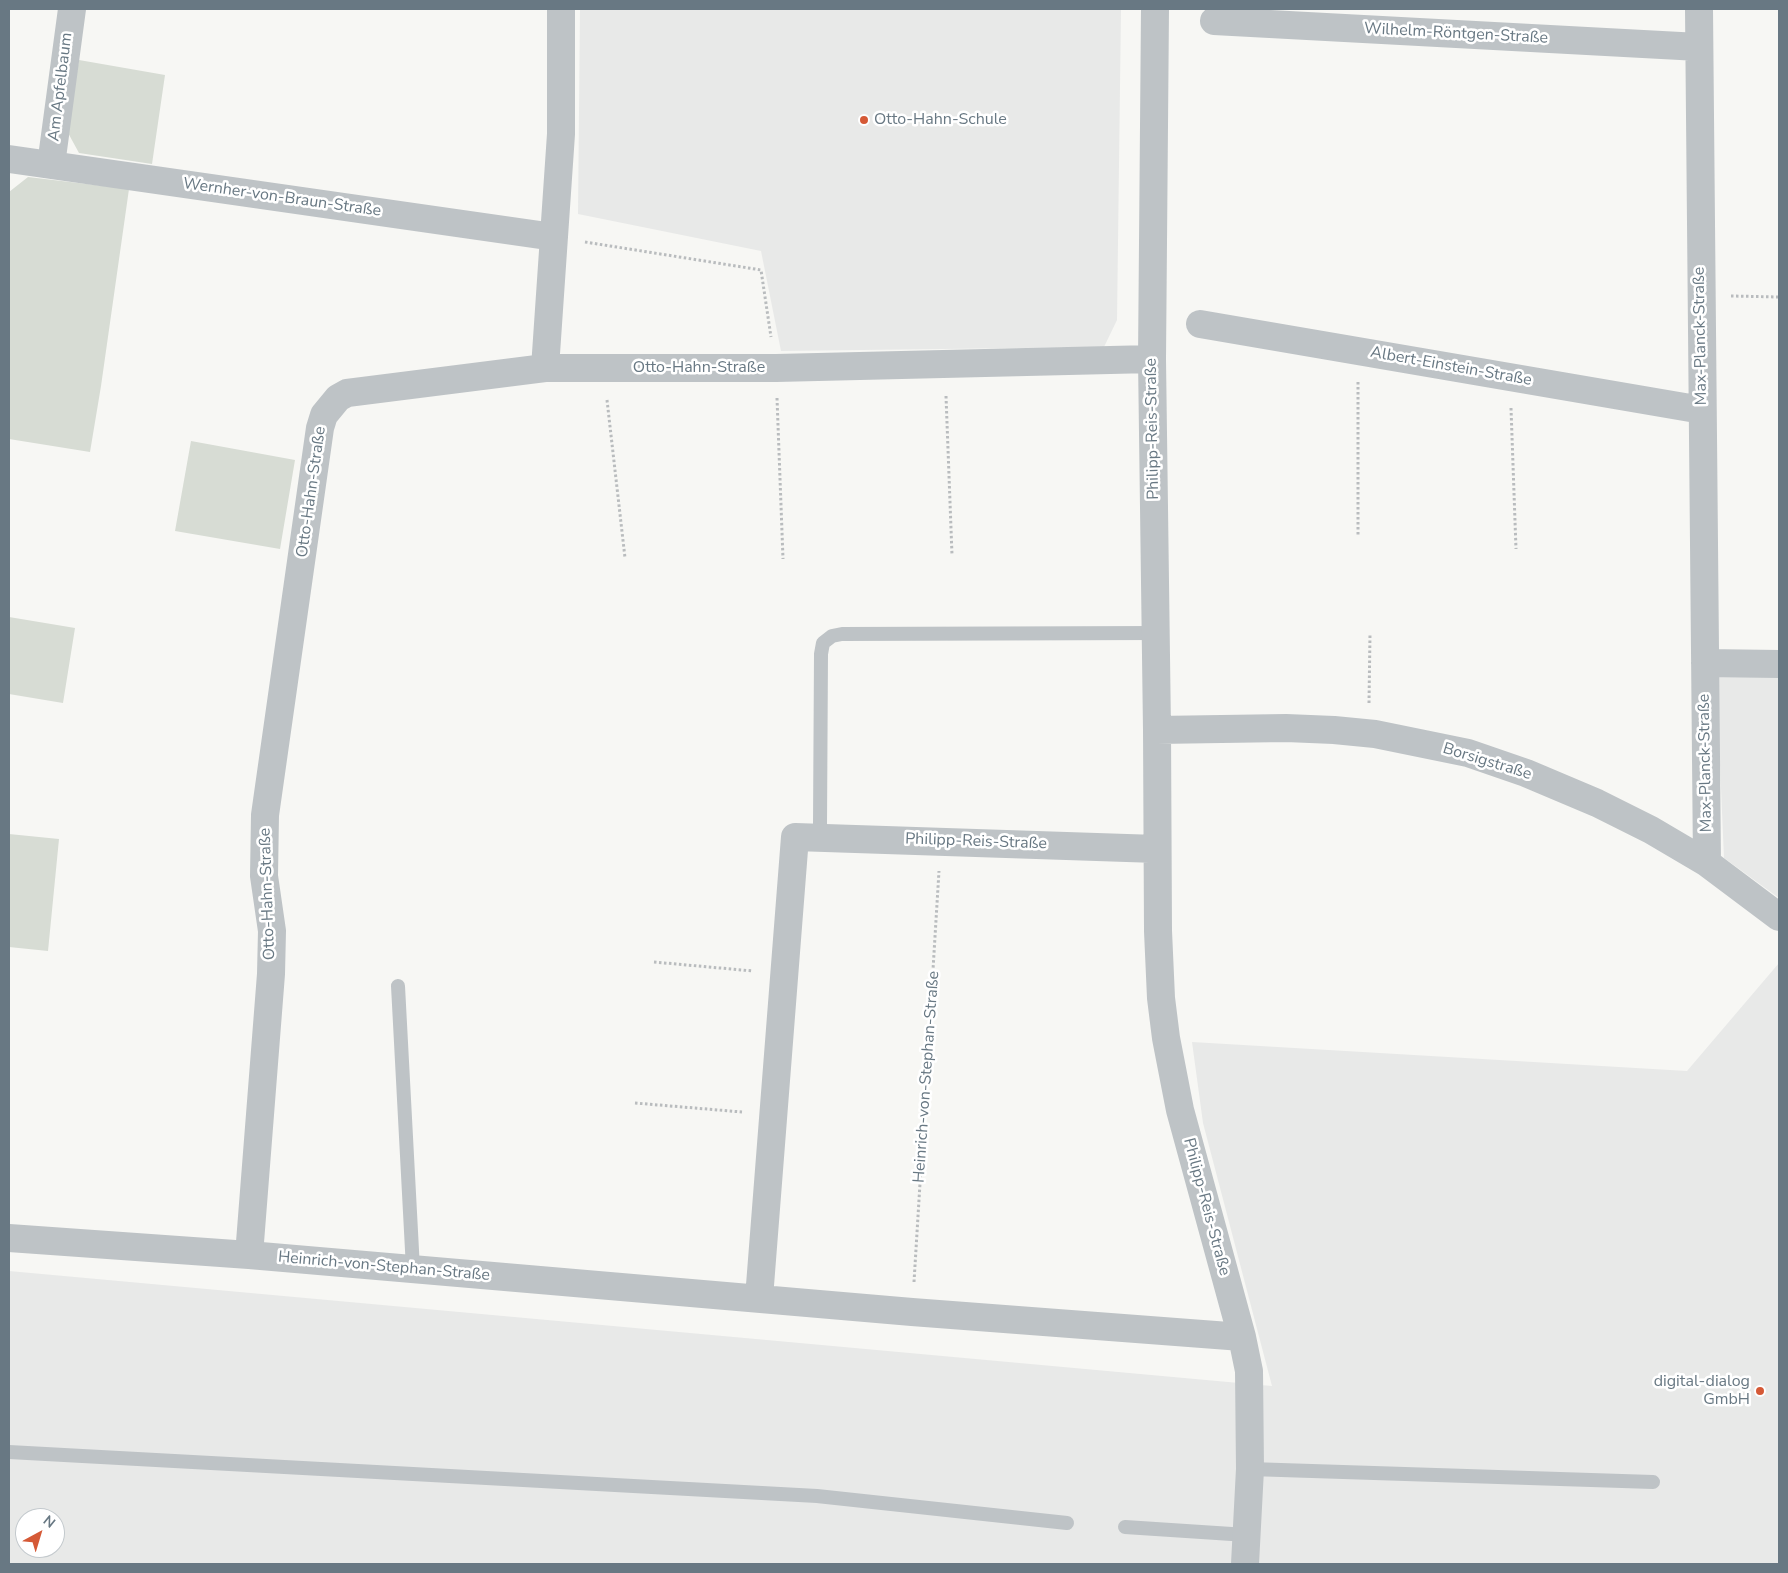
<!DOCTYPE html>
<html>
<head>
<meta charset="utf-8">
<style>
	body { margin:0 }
	#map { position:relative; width:1788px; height:1573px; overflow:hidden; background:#f7f7f4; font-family:"Nunito Sans",sans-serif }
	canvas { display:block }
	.frame { position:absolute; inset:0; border:10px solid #687883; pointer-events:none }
	.north { position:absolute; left:15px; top:1508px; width:50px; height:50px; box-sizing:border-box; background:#fff; border:1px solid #c3c9cd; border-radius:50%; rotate:39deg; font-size:14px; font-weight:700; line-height:20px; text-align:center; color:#687883 }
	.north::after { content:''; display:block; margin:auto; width:18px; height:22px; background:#d55936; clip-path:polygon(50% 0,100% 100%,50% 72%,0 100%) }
</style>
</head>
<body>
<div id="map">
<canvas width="1788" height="1573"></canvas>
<div class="frame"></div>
<div class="north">N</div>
</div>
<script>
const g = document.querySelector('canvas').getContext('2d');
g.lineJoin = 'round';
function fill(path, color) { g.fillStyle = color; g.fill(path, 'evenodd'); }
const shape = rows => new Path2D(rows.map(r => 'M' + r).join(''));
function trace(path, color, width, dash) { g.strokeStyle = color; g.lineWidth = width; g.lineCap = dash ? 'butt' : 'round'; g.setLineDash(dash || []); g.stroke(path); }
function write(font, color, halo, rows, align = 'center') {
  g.font = font + ' "Nunito Sans",sans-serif'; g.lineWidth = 5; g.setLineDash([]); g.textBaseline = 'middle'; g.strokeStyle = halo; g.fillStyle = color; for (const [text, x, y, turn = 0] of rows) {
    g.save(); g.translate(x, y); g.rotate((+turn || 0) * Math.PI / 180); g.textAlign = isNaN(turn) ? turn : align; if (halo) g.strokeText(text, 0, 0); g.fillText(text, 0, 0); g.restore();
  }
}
fill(shape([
	[580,9,1121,9,1117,320,1104,347,781,351,761,251,578,214],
	[1716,672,1779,672,1779,898,1724,858],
	[1779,963,1779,1564,9,1564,9,1271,1272,1386,1203,1123,1192,1042,1687,1071],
	[25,1518,55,1518,55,1548,25,1548]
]), '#e8e9e8');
fill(shape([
	[79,60,165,75,152,164,79,153,67,131],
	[28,177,129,189,101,386,90,452,9,439,9,192],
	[191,441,295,460,280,549,175,531],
	[9,617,75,628,63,703,9,694],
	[9,834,59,839,48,951,9,947]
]), '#d7dcd4');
trace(shape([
	[585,242,761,270,771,337],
	[1731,296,1779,297],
	[1358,382,1358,536],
	[946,396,952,555],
	[777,398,783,559],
	[607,400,625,558],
	[1511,408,1516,549],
	[1369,703,1370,634],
	[654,962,753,971],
	[635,1103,742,1112],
	[914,1282,939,871]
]), '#b9bcbe', 3, [2.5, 2.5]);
trace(shape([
	[820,824,821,654,823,643,832,636,842,634,1156,633],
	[398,986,413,1269],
	[9,1452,817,1496,1067,1523],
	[1250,1469,1653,1482],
	[1125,1527,1247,1535]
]), '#bec3c6', 14);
trace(shape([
	[1155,9,1152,359,1157,730,1158,931,1161,998,1166,1038,1180,1110,1242,1337,1249,1371,1250,1469,1245,1564],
	[1699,9,1707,863],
	[1214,21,1699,47],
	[9,159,554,237],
	[51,165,72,9],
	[1200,324,1702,410],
	[545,368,561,134,561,9],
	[1705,663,1779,664],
	[1157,730,1286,728,1334,730,1375,734,1468,753,1526,773,1597,803,1651,830,1707,863,1779,917],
	[9,1238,249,1255,912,1312,1242,1337],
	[249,1255,271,974,272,931,264,876,265,815,320,428,324,415,338,398,347,393,545,368,776,368,1152,359],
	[759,1298,795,837,1157,849]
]), '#bec3c6', 28);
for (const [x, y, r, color] of [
	[864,120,5,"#d55936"],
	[1760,1391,5,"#d55936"]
]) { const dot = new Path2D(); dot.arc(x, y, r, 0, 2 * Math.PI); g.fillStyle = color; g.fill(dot); trace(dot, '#fff', 2); }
write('16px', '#687883', '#fff', [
	["Wilhelm-Röntgen-Straße",1456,34,3],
	["Am Apfelbaum",61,87,-83],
	["Wernher-von-Braun-Straße",282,198,8],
	["Max-Planck-Straße",1701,336,-91],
	["Albert-Einstein-Straße",1451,367,10],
	["Otto-Hahn-Straße",699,368],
	["Philipp-Reis-Straße",1153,429,-91],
	["Otto-Hahn-Straße",312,492,-82],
	["Borsigstraße",1487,762,17],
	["Max-Planck-Straße",1706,763,-91],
	["Philipp-Reis-Straße",976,842,2],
	["Otto-Hahn-Straße",268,894,-92],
	["Heinrich-von-Stephan-Straße",927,1077,-86],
	["Philipp-Reis-Straße",1206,1207,75],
	["Heinrich-von-Stephan-Straße",384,1267,5]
]);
write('16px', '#687883', '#fff', [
	["Otto-Hahn-Schule",874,120],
	["digital-dialog",1750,1382,"right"],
	["GmbH",1750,1400,"right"]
], 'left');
</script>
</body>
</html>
